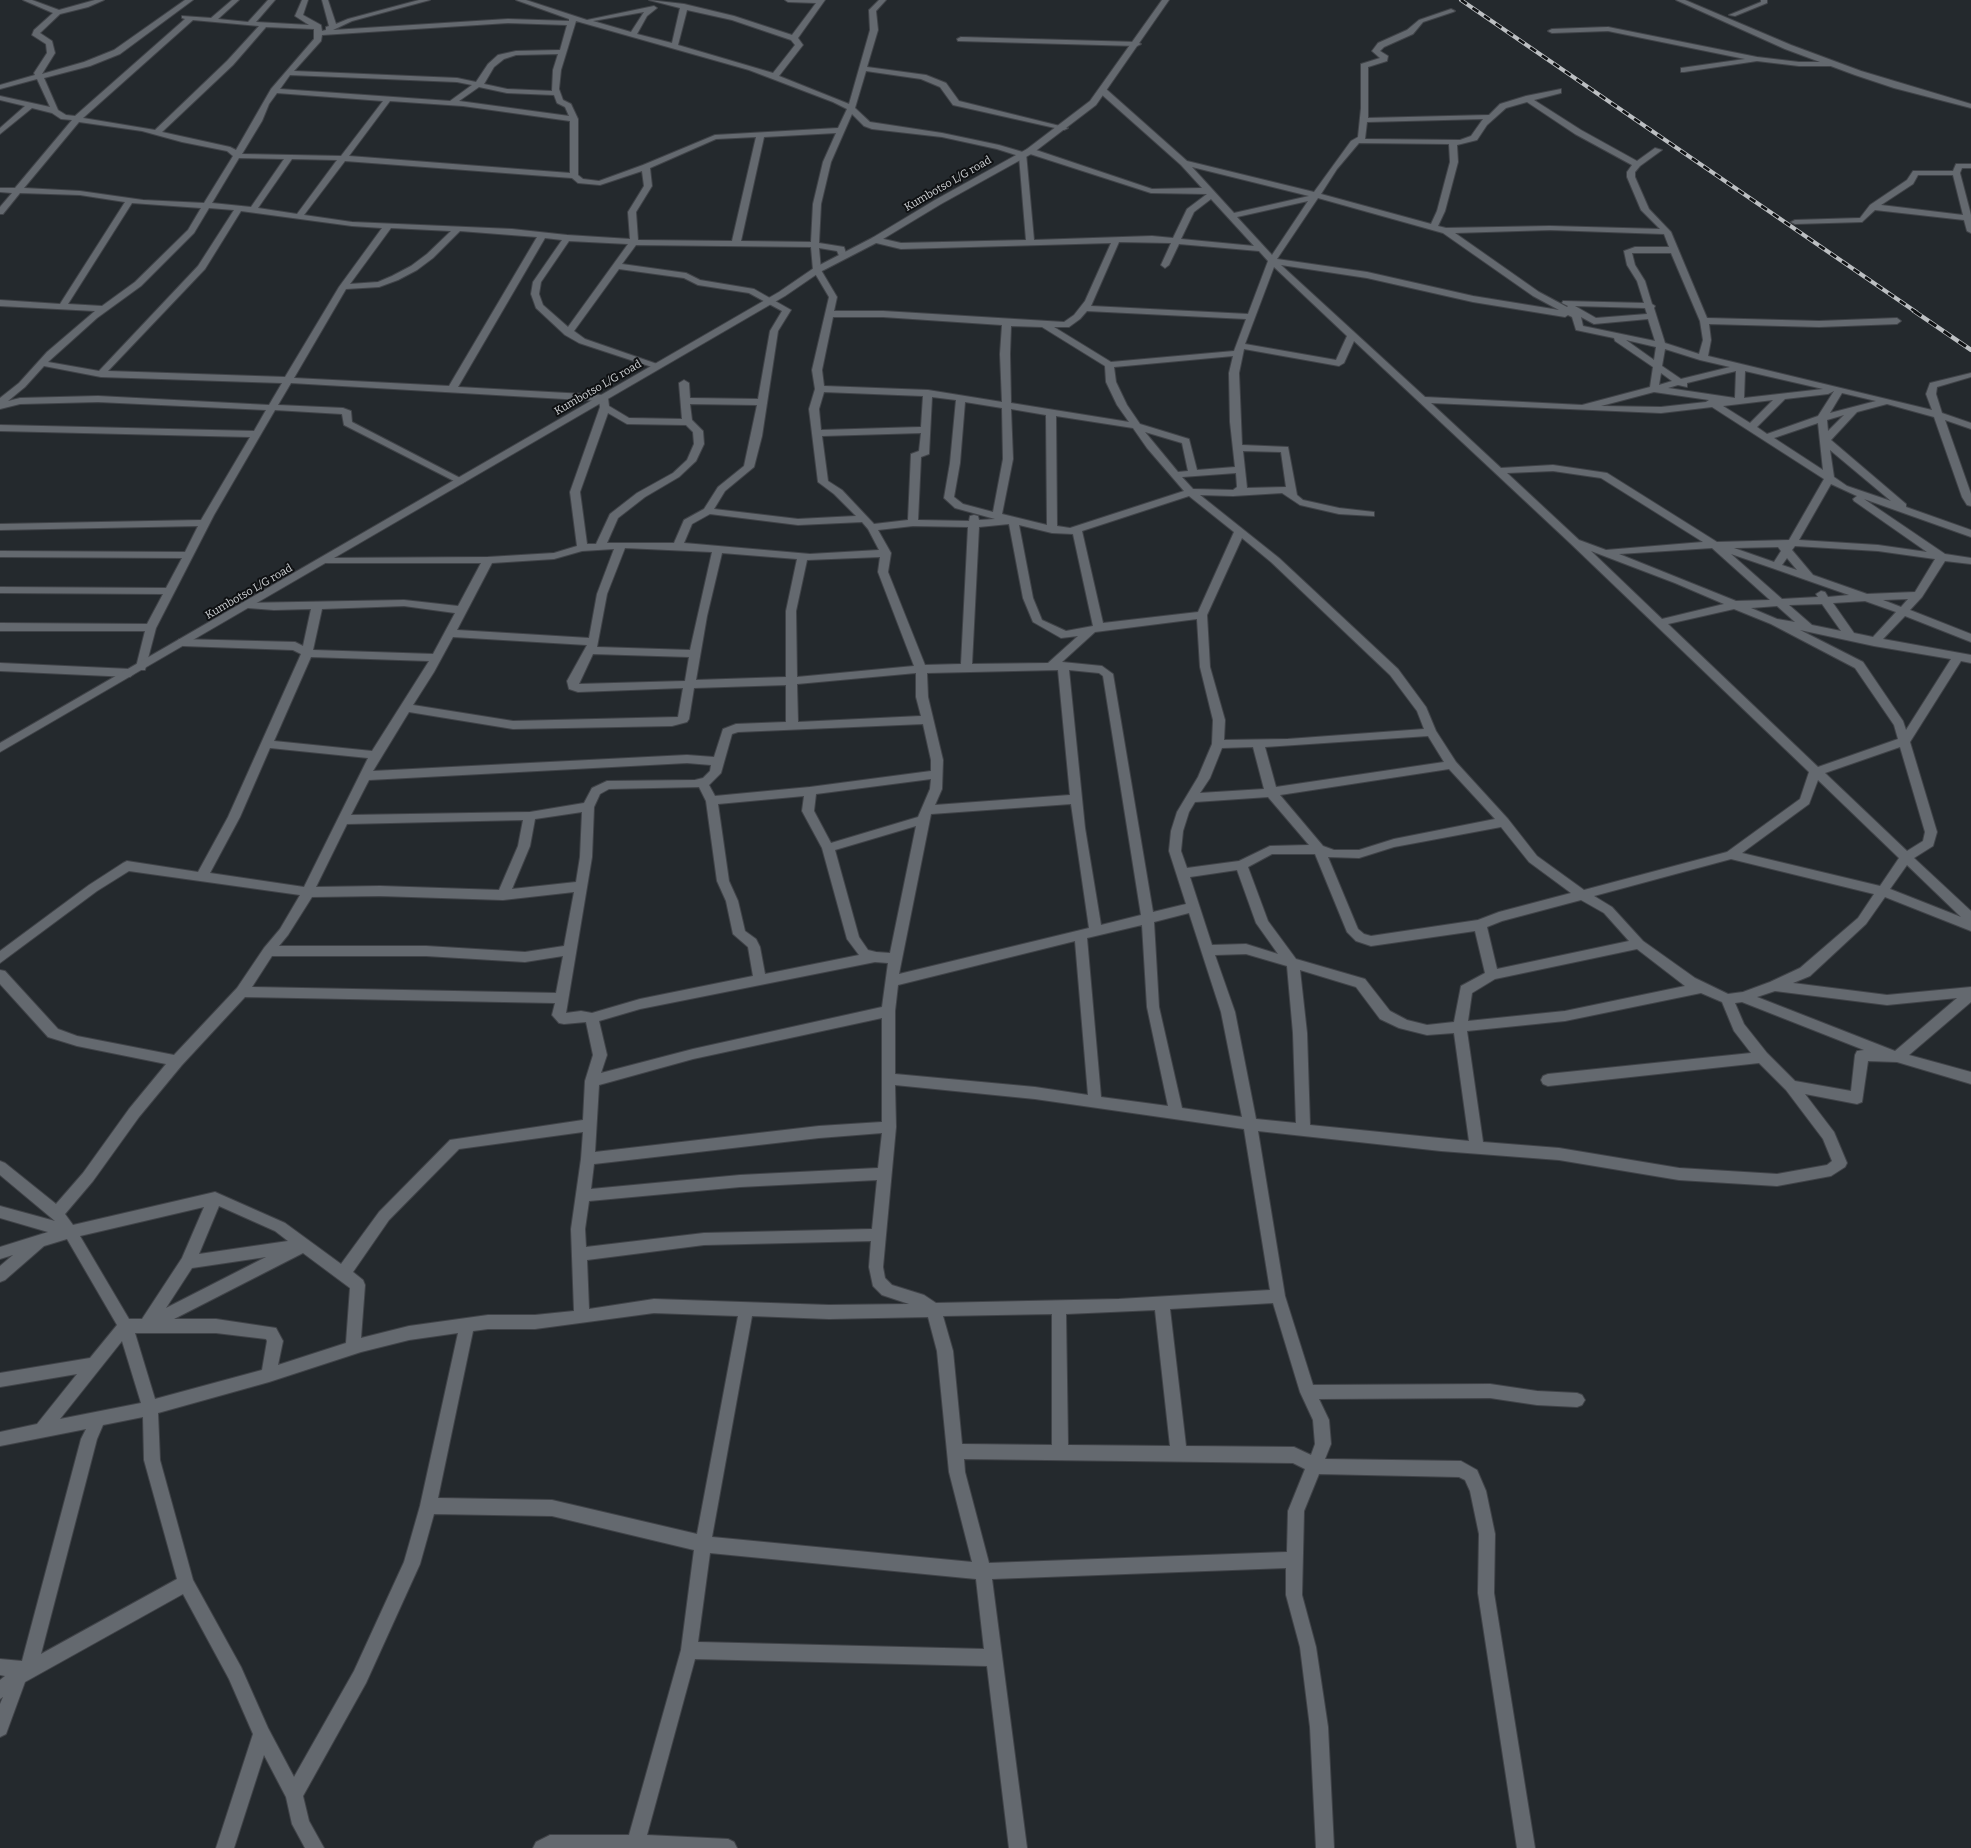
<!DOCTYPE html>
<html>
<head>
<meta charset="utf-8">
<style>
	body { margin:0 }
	canvas { display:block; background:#24292d }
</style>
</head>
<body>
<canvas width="1971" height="1848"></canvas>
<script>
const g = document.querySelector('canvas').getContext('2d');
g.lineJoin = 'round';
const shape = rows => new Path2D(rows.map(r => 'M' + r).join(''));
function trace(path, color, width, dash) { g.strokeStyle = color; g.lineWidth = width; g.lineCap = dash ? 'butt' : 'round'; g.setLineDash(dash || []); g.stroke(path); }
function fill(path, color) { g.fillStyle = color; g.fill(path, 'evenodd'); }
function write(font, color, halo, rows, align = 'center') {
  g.font = font + ' Bitter,serif'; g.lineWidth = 4; g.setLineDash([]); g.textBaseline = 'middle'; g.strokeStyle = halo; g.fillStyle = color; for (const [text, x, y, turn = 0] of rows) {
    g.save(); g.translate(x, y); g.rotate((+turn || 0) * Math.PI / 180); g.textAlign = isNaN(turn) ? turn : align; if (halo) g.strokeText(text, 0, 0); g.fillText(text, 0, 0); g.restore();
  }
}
const street = shape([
	[23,0,32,0,59,10,95,0,104,0,88,7,60,14,40,33,52,41,55,53,42,74,84,62,114,50,185,0,193,0,120,54,90,66,44,78,58,110,66,115,75,116,185,19,182,18,182,16,211,18,232,0,239,0,218,19,248,22,268,0,275,0,256,22,309,25,295,16,302,0,308,0,303,15,321,25,322,31,326,30,326,27,329,26,322,0,328,0,336,24,348,19,419,0,430,0,352,21,333,30,508,19,569,21,569,19,516,0,526,0,587,20,654,6,657,8,647,16,637,34,672,43,680,8,649,0,684,4,734,16,792,35,816,3,788,2,785,0,825,0,798,38,803,45,779,76,849,104,870,30,869,10,879,0,886,0,876,11,878,30,867,67,926,75,946,83,959,101,1068,128,1064,130,953,105,940,87,921,79,866,71,855,108,870,122,942,133,999,145,1026,153,1034,240,1152,236,1173,238,1187,209,1207,194,1151,193,1027,153,1027,149,1033,149,1152,189,1202,188,1181,165,1100,93,1100,89,1106,89,1187,161,1314,192,1351,141,1358,137,1361,108,1361,64,1380,58,1372,51,1378,43,1407,30,1419,20,1451,9,1455,11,1453,12,1423,22,1413,34,1384,47,1380,51,1388,56,1387,61,1368,67,1368,118,1489,115,1500,104,1526,96,1561,89,1561,93,1534,100,1581,130,1637,161,1655,148,1662,150,1640,166,1635,172,1635,177,1649,209,1671,232,1707,318,1819,321,1897,318,1901,321,1897,324,1819,327,1709,324,1711,340,1708,356,1932,410,1926,394,1930,383,1971,373,1971,377,1937,387,1936,394,1942,413,1971,423,1971,429,1945,420,1971,494,1971,506,1967,505,1962,497,1934,417,1887,404,1857,412,1831,440,1906,504,1906,507,1971,530,1971,537,1864,499,1945,554,1971,558,1971,564,1945,561,1922,597,1910,610,1971,634,1971,642,1905,616,1883,639,1971,655,1971,663,1961,661,1910,742,1937,832,1933,846,1914,858,1971,911,1971,931,1885,897,1866,924,1810,976,1793,983,1887,995,1971,987,1971,1002,1909,1055,1971,1072,1971,1084,1897,1062,1868,1061,1862,1102,1857,1104,1805,1094,1834,1132,1847,1163,1845,1167,1831,1176,1777,1186,1679,1180,1559,1160,1441,1151,1258,1131,1285,1296,1313,1385,1490,1384,1537,1391,1577,1393,1582,1395,1585,1400,1582,1405,1577,1407,1537,1405,1490,1398,1319,1399,1329,1420,1331,1444,1325,1459,1461,1461,1477,1470,1486,1491,1495,1534,1494,1593,1535,1848,1517,1848,1478,1593,1479,1534,1470,1491,1465,1480,1459,1477,1319,1474,1304,1511,1302,1595,1316,1647,1328,1727,1334,1848,1316,1848,1310,1727,1300,1647,1286,1595,1286,1568,992,1579,1027,1848,1009,1848,987,1666,695,1659,647,1835,728,1839,734,1842,737,1848,533,1848,536,1842,550,1835,629,1835,681,1650,694,1550,552,1516,434,1514,420,1564,366,1683,303,1796,309,1821,324,1848,305,1848,292,1824,286,1797,264,1755,234,1848,216,1848,253,1734,229,1679,183,1594,25,1682,6,1734,0,1737,0,1704,3,1697,0,1699,0,1680,5,1676,0,1675,0,1659,22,1661,81,1439,86,1429,0,1446,0,1432,37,1424,77,1374,0,1387,0,1373,90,1358,117,1325,67,1239,44,1246,5,1280,0,1282,0,1266,13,1255,0,1259,0,1247,48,1232,0,1218,0,1206,55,1221,0,1175,0,1161,5,1163,56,1204,83,1173,129,1109,166,1064,77,1046,48,1037,0,984,0,970,5,971,58,1029,77,1036,174,1055,237,988,264,948,280,929,300,895,129,871,97,891,0,963,0,951,89,885,123,863,127,861,198,872,228,817,301,654,293,650,183,646,178,642,179,639,295,642,303,646,311,609,274,610,248,608,243,605,244,603,404,600,458,606,481,563,322,563,321,561,326,558,488,557,554,553,577,546,570,492,600,407,599,401,291,383,278,405,343,408,351,411,352,422,466,481,461,484,458,483,344,425,342,414,275,410,214,515,156,628,145,670,137,670,136,667,145,631,0,631,0,623,147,624,163,594,0,593,0,587,166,588,182,558,0,557,0,551,185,552,198,526,0,530,0,524,201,520,250,437,0,431,0,425,254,431,266,410,98,402,20,404,0,409,0,398,19,383,47,352,95,311,0,306,0,300,60,304,125,202,80,195,20,193,3,214,0,214,0,207,12,193,0,192,0,188,15,188,72,120,61,119,52,113,32,108,0,134,0,128,25,106,0,100,0,96,50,107,37,79,0,89,0,85,35,75,34,73,47,53,46,44,32,35,34,30,53,13,23,0],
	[687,10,732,20,791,40,795,45,773,73,678,45,687,10],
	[644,12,631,32,593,21,644,12],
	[193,20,259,26,227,61,155,130,83,118,193,20],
	[576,21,749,70,833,102,847,109,838,128,715,135,643,165,599,181,583,179,578,175,578,119,571,104,563,100,559,89,561,70,576,21],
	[508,23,567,25,560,50,516,51,498,55,488,64,476,82,457,78,294,71,321,41,322,35,508,23],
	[266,27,314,29,314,39,271,89,236,150,230,147,162,132,233,65,266,27],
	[558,54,553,70,552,91,507,89,484,84,494,67,504,59,516,55,558,54],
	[290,75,457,82,472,85,450,101,280,89,290,75],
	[479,87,507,93,554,95,557,103,565,107,569,116,459,101,479,87],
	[277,93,383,101,341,156,242,154,262,121,269,104,277,93],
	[390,101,463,106,570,121,570,173,349,156,390,101],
	[1527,102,1575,134,1632,165,1627,172,1627,177,1641,210,1660,229,1550,226,1446,228,1438,226,1445,211,1458,162,1457,145,1477,140,1487,125,1506,108,1527,102],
	[852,114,864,126,872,129,942,137,997,149,1019,156,1026,240,901,243,875,237,872,238,872,242,901,249,1111,243,1085,301,1074,315,1064,322,883,311,834,311,837,297,821,270,819,248,837,251,840,258,847,256,844,247,819,243,821,204,831,162,852,114],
	[1483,119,1471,136,1460,140,1365,139,1367,122,1483,119],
	[79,122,142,131,182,142,227,151,233,156,204,203,143,200,80,191,24,188,79,122],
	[836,133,823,162,813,204,811,242,741,241,764,137,836,133],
	[756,137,732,241,638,240,636,212,652,186,650,168,716,139,756,137],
	[1359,143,1449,144,1450,162,1437,211,1431,224,1321,194,1337,169,1359,143],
	[239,158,284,159,251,207,212,203,239,158],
	[292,159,337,160,297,214,258,208,292,159],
	[345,161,572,178,578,183,600,185,642,171,644,186,628,212,630,239,567,235,512,229,352,222,304,215,345,161],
	[1192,167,1309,196,1234,213,1192,167],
	[1318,198,1443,233,1533,296,1559,310,1473,296,1367,272,1277,259,1318,198],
	[1211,199,1254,246,1181,239,1194,212,1211,199],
	[1308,201,1272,255,1237,217,1308,201],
	[132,203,201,208,188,230,135,282,102,306,68,304,132,203],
	[209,208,234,210,198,266,99,371,48,362,97,318,141,286,194,233,209,208],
	[241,211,352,226,382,228,339,287,285,377,108,371,205,269,241,211],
	[391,228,451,231,427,254,411,266,392,276,378,282,350,284,391,228],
	[1550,230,1664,234,1669,247,1635,247,1624,251,1627,265,1637,281,1644,303,1563,301,1562,303,1568,306,1567,307,1539,292,1455,233,1550,230],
	[460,231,537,237,449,386,294,378,346,289,379,287,398,280,417,270,433,258,460,231],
	[545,238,562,240,533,282,531,294,536,308,565,335,579,343,655,368,663,366,585,339,574,331,619,269,684,278,698,285,749,293,782,311,770,331,758,399,690,398,689,383,684,380,679,383,682,419,629,418,609,406,608,398,603,395,458,387,545,238],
	[569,241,628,244,568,327,543,305,539,294,541,282,569,241],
	[1119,242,1171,243,1161,265,1165,268,1169,265,1179,244,1259,251,1268,261,1248,314,1091,306,1119,242],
	[636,245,811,247,813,270,829,297,812,370,815,389,809,409,818,482,834,494,856,516,798,519,714,509,725,491,754,467,762,436,778,331,791,310,754,289,700,280,686,273,622,264,636,245],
	[1632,253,1671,253,1700,321,1703,340,1699,354,1665,343,1654,308,1655,306,1652,304,1645,281,1635,265,1632,253],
	[1281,265,1367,278,1473,302,1565,317,1568,315,1572,317,1576,330,1614,338,1615,341,1653,367,1650,387,1582,405,1425,397,1281,265],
	[1274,267,1347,336,1336,360,1245,344,1274,267],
	[1575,306,1645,308,1647,314,1596,318,1575,306],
	[1087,311,1246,319,1234,351,1111,362,1054,327,1069,327,1080,319,1087,311],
	[833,317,883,317,1002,325,1000,354,1002,402,928,390,824,386,822,370,833,317],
	[1581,317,1594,324,1648,319,1655,341,1583,326,1581,317],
	[1011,326,1042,327,1105,366,1106,382,1117,405,1129,422,1011,403,1010,354,1011,326],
	[1626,340,1656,347,1654,360,1626,340],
	[1354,341,1570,543,1809,772,1800,799,1727,852,1584,890,1537,856,1508,819,1456,762,1436,731,1426,707,1398,669,1279,558,1200,495,1233,496,1282,493,1300,505,1339,514,1374,516,1374,512,1339,508,1303,500,1297,495,1288,447,1242,445,1239,373,1244,349,1339,366,1344,363,1354,341],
	[1665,349,1700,360,1730,367,1681,379,1662,366,1665,349],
	[1233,356,1229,373,1230,422,1235,467,1197,470,1189,439,1140,424,1127,405,1116,382,1114,367,1233,356],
	[44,366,101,377,282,383,269,405,98,396,20,398,8,401,25,387,44,366],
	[1736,371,1735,398,1668,388,1678,385,1687,387,1687,383,1736,371],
	[1745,371,1823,389,1744,398,1745,371],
	[1661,373,1672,381,1659,385,1661,373],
	[1834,391,1818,416,1767,434,1757,427,1785,399,1828,394,1834,391],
	[824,392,923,396,921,427,821,430,819,409,824,392],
	[1654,392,1709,400,1706,402,1661,407,1601,406,1654,392],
	[1842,393,1876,401,1830,413,1842,393],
	[932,397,956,400,950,463,944,498,955,508,995,519,979,520,978,516,974,515,970,516,969,521,918,520,921,457,929,454,932,397],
	[1773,400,1750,423,1723,406,1773,400],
	[965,402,1002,408,1003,459,993,512,963,504,954,497,960,463,965,402],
	[1431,403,1661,413,1712,407,1824,479,1789,540,1717,542,1607,473,1553,465,1501,468,1431,403],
	[690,404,757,405,744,466,718,487,704,509,684,520,674,543,607,543,618,518,645,497,679,477,696,461,704,444,703,431,692,420,690,404],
	[1011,409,1046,415,1047,525,1002,514,1013,459,1011,409],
	[608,413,627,424,686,425,693,432,694,444,687,460,673,473,637,493,610,514,596,544,587,544,580,492,608,413],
	[1844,415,1828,431,1827,420,1844,415],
	[1056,416,1133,428,1147,448,1184,491,1070,528,1057,526,1056,416],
	[1818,423,1823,470,1774,438,1818,423],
	[1145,432,1182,443,1188,471,1178,472,1145,432],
	[921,433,919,451,911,454,908,520,874,524,842,490,828,481,822,436,921,433],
	[1830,450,1891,501,1847,486,1834,477,1830,450],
	[1243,451,1281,452,1286,487,1247,488,1243,451],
	[1553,471,1601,478,1703,542,1606,550,1579,540,1507,473,1553,471],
	[1236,473,1237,487,1233,490,1193,489,1182,477,1236,473],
	[1831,484,1857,496,1853,499,1854,501,1927,552,1878,545,1799,540,1831,484],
	[1189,496,1234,532,1198,612,1103,623,1082,531,1189,496],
	[710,514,798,525,862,522,868,529,879,550,810,554,684,543,692,524,710,514],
	[1009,524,1023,598,1033,622,1061,638,1078,636,1048,663,972,664,979,527,1009,524],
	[1019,525,1052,533,1073,534,1093,626,1066,631,1042,620,1033,598,1019,525],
	[913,526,968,527,961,664,925,665,888,572,891,553,878,530,913,526],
	[1242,538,1271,562,1390,675,1417,711,1424,729,1288,739,1224,740,1225,720,1210,667,1207,615,1242,538],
	[1795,546,1878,551,1935,559,1915,592,1867,594,1813,575,1792,550,1795,546],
	[1778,547,1781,551,1774,562,1734,548,1778,547],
	[625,548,712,552,690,650,597,647,607,594,625,548],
	[1712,548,1770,600,1736,601,1619,554,1712,548],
	[614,549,597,594,589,638,457,630,492,563,554,559,582,551,614,549],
	[1591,551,1675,583,1724,604,1662,619,1591,551],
	[722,553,797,559,786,611,786,677,696,680,707,616,722,553],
	[1731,554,1772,568,1849,595,1828,597,1825,592,1821,591,1816,594,1818,597,1782,599,1731,554],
	[880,557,878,572,914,666,797,677,796,611,807,560,880,557],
	[1787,558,1797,570,1782,565,1787,558],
	[1908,599,1901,607,1883,600,1908,599],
	[1865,601,1896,612,1873,637,1854,633,1833,603,1865,601],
	[1822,604,1841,631,1812,625,1789,605,1822,604],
	[404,606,455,613,433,654,313,650,322,609,404,606],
	[1777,606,1795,622,1777,619,1751,608,1777,606],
	[1734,609,1771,624,1855,668,1894,725,1898,739,1818,767,1668,624,1734,609],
	[1197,619,1200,667,1213,720,1212,744,1198,777,1177,812,1171,831,1169,851,1186,904,1153,912,1113,674,1102,666,1062,662,1095,632,1197,619],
	[1800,630,1874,646,1951,659,1906,730,1903,721,1863,662,1800,630],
	[453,637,587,645,567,681,569,689,578,692,683,688,678,717,513,721,413,705,434,672,453,637],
	[593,654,689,657,685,681,579,684,593,654],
	[311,657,429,661,372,751,274,741,311,657],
	[1058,670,1070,795,935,805,942,789,943,760,928,697,927,673,1058,670],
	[1069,670,1099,673,1103,676,1141,915,1101,925,1085,828,1069,670],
	[916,673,916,697,921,716,798,722,797,684,916,673],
	[786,685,786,722,736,724,723,729,714,757,687,755,373,771,409,712,513,729,672,726,687,722,689,719,694,688,786,685],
	[923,724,931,760,931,771,810,787,715,796,709,785,721,773,732,734,738,732,923,724],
	[1428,736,1444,762,1276,787,1265,747,1428,736],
	[1253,747,1264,789,1200,793,1210,778,1222,748,1253,747],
	[1900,747,1925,832,1923,841,1907,851,1825,773,1900,747],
	[270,748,368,758,304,887,210,873,240,817,270,748],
	[687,763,711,765,710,771,703,778,695,780,607,781,592,788,584,803,530,812,351,815,369,780,687,763],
	[1449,769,1495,819,1394,839,1359,850,1334,850,1323,846,1280,795,1449,769],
	[931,779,930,789,918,817,831,843,814,811,816,794,931,779],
	[1818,780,1899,858,1880,886,1742,853,1809,804,1818,780],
	[699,787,706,801,717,881,726,901,733,934,748,947,753,976,640,999,592,1013,581,1011,566,1013,592,857,594,807,600,794,609,789,699,787],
	[804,796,802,811,822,848,847,939,859,955,765,974,760,947,756,939,745,931,738,901,729,881,718,804,804,796],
	[1268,797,1309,845,1270,846,1239,861,1187,868,1181,851,1183,831,1189,812,1195,802,1268,797],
	[1071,804,1089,928,899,974,931,814,1071,804],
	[582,812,580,857,576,882,512,889,530,846,535,819,582,812],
	[523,820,518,846,499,890,380,886,316,887,347,824,523,820],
	[916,826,890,953,876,952,868,950,859,937,835,850,916,826],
	[1501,827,1529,862,1571,893,1499,912,1478,920,1371,936,1364,934,1358,929,1328,857,1359,858,1394,847,1501,827],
	[1272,854,1315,854,1347,932,1356,941,1371,946,1475,931,1485,973,1461,986,1454,1022,1427,1025,1407,1020,1390,1011,1365,979,1296,959,1268,921,1248,867,1272,854],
	[1731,859,1874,894,1858,918,1800,968,1770,982,1743,992,1728,994,1695,978,1643,941,1612,907,1594,896,1731,859],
	[1907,865,1961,917,1890,889,1907,865],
	[1237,870,1256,923,1278,954,1246,944,1212,945,1190,877,1237,870],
	[574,892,564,946,525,952,426,946,279,946,288,935,312,897,380,896,503,900,574,892],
	[1581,900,1604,913,1629,941,1497,969,1487,927,1502,921,1581,900],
	[1189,913,1221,1012,1242,1117,1182,1108,1159,1007,1154,922,1189,913],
	[1142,925,1147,1007,1168,1106,1101,1097,1087,938,1142,925],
	[1075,941,1088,1095,1035,1087,895,1074,895,1011,898,985,1075,941],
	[1637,949,1685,986,1565,1011,1468,1021,1472,993,1495,979,1637,949],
	[1246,954,1287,966,1293,1033,1296,1123,1256,1119,1235,1012,1215,955,1246,954],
	[272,956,426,956,525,962,563,956,556,993,252,987,272,956],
	[875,962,888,963,882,1007,693,1049,601,1073,607,1055,599,1021,640,1009,875,962],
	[1300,970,1356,987,1380,1019,1399,1028,1427,1035,1454,1033,1469,1141,1310,1125,1307,1033,1300,970],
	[1775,991,1887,1005,1957,998,1895,1051,1757,997,1775,991],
	[1701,993,1722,1002,1734,1031,1751,1053,1548,1074,1543,1076,1541,1080,1543,1084,1548,1086,1759,1063,1786,1090,1823,1139,1832,1161,1827,1165,1777,1174,1679,1168,1559,1148,1483,1142,1467,1031,1565,1021,1701,993],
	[245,997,555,1003,552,1015,559,1023,564,1024,586,1022,593,1055,585,1081,583,1120,450,1140,379,1212,341,1264,285,1223,215,1192,73,1225,65,1214,93,1181,139,1117,182,1065,245,997],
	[1742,1002,1864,1050,1857,1051,1855,1055,1851,1091,1795,1081,1767,1053,1744,1024,1735,1003,1742,1002],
	[882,1018,882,1122,819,1126,595,1152,599,1085,693,1059,882,1018],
	[895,1085,1035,1099,1244,1129,1270,1290,1119,1299,936,1303,924,1295,892,1285,885,1278,883,1267,896,1127,895,1085],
	[583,1132,581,1159,571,1229,574,1311,535,1315,488,1315,409,1326,361,1338,365,1285,363,1280,353,1272,389,1220,459,1149,583,1132],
	[882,1133,878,1168,740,1175,591,1189,594,1164,819,1138,882,1133],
	[877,1180,872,1229,704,1233,586,1247,585,1229,589,1201,740,1187,877,1180],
	[219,1206,275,1231,288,1241,199,1254,219,1206],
	[204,1207,182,1258,142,1319,129,1319,80,1236,204,1207],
	[871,1241,869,1267,873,1286,882,1295,909,1304,829,1305,654,1299,589,1309,587,1260,704,1245,871,1241],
	[303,1253,350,1288,346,1343,278,1365,283,1341,276,1328,216,1319,174,1319,303,1253],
	[266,1257,166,1308,192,1268,266,1257],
	[1273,1303,1300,1392,1313,1420,1315,1444,1311,1455,1294,1447,1186,1446,1170,1309,1273,1303],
	[1155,1310,1170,1446,1068,1445,1066,1314,1155,1310],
	[654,1313,738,1316,697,1534,552,1500,438,1498,473,1331,488,1329,535,1329,654,1313],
	[1052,1314,1052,1445,962,1444,953,1351,943,1316,1052,1314],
	[752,1316,829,1319,928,1317,937,1351,949,1472,972,1562,712,1537,752,1316],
	[135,1333,216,1333,266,1339,267,1341,262,1370,155,1399,135,1333],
	[458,1333,420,1506,404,1562,354,1671,294,1777,268,1728,241,1667,193,1580,160,1460,158,1413,269,1382,361,1352,409,1340,458,1333],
	[122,1341,141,1403,60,1419,122,1341],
	[143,1417,144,1460,177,1579,41,1654,97,1439,103,1425,143,1417],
	[964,1459,1293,1463,1305,1469,1288,1511,1287,1552,989,1563,965,1472,964,1459],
	[710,1553,976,1579,984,1649,698,1642,710,1553],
	[1761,0,1767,0,1767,3,1735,16,1729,15,1761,2,1761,0],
	[1608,27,1757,57,1799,62,1833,62,1837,64,1833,66,1799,66,1757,61,1684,72,1681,72,1681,68,1745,59,1608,31,1552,33,1548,31,1552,29,1608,27],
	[961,37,1137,42,1141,44,1137,46,958,41,957,39,961,37],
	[1956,164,1971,164,1971,168,1962,168,1960,173,1971,215,1971,233,1967,231,1964,220,1875,210,1862,222,1795,224,1791,222,1795,220,1860,218,1870,205,1907,180,1913,171,1953,171,1956,164],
	[1918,175,1953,175,1963,215,1881,205,1913,184,1918,175],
	[0,663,130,669,135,673,130,677,0,671,0,663]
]);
const secondary = shape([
	[1162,0,1169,0,1096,105,1033,153,941,204,878,242,820,272,785,296,0,752,0,743,779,292,814,268,872,238,935,200,1027,149,1090,101,1162,0],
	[1676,0,1685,0,1791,45,1861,71,1971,104,1971,108,1894,88,1855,75,1785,49,1676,0]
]);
trace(street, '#404348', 2);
trace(secondary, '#404348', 2);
fill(street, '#64696f');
fill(secondary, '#64696f');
const railFar1 = shape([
	[1461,0,1916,312]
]);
const rail = shape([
	[1914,311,1971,350]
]);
trace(railFar1, '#bcbfc2', 4);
trace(rail, '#bcbfc2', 4.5);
trace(railFar1, '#0f1113', 2.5, [7]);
trace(rail, '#0f1113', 3, [9]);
write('11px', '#d0d3d6', '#0f1113', [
	["Kumbotso L/G road",948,184,-30],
	["Kumbotso L/G road",598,388,-30],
	["Kumbotso L/G road",249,592,-30]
]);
</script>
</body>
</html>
